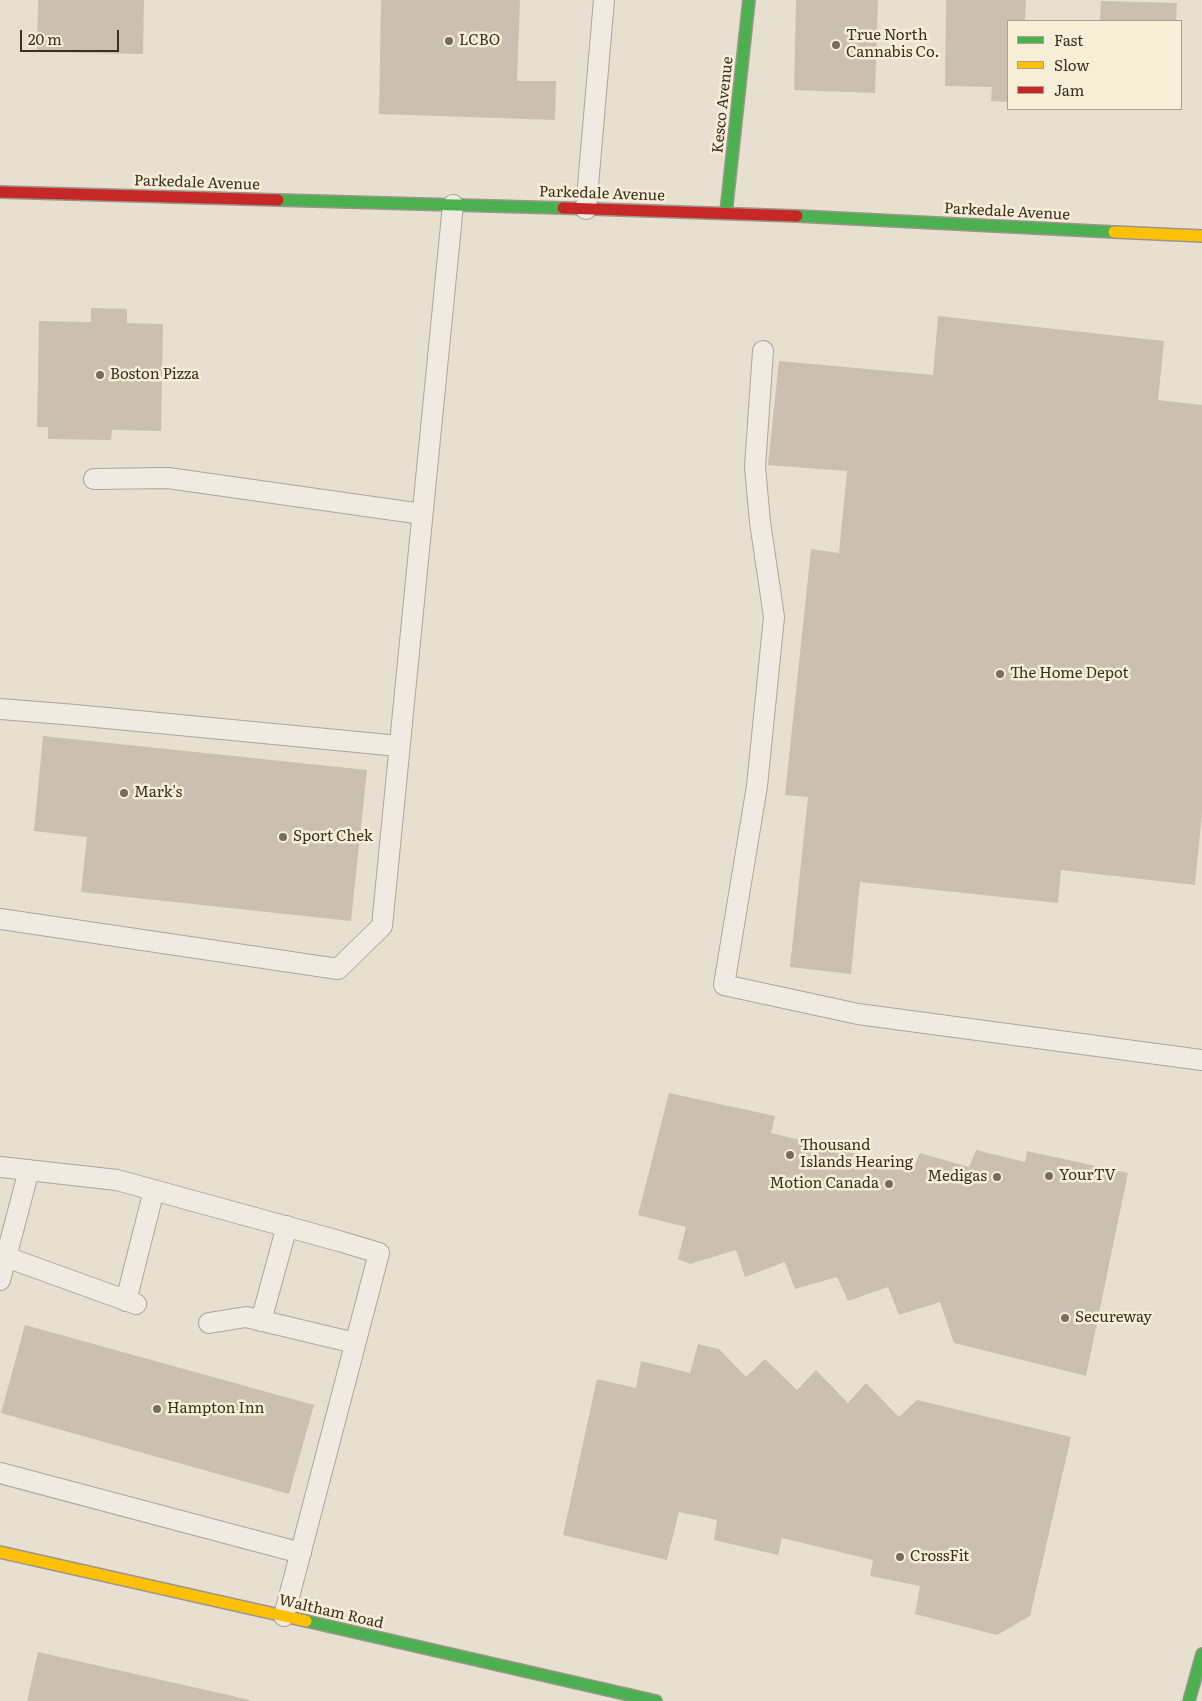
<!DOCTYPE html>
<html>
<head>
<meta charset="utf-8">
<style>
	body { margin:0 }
	#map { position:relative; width:1202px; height:1701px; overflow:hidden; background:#e7e0d1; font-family:Literata,serif }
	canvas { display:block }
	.legend { position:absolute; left:1007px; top:20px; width:175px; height:90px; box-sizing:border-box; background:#f7eed8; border:1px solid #ada18e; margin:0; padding:6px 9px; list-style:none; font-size:15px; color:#3d2e20 }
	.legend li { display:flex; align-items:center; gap:10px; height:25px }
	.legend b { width:25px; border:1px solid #ada18e }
	.scale { position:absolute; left:20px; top:30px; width:99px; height:22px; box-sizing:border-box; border:2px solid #3d2e20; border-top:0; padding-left:6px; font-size:15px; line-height:18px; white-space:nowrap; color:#3d2e20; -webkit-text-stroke:4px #f7eed8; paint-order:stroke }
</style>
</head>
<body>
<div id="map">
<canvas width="1202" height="1701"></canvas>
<ul class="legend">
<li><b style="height:6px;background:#4caf50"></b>Fast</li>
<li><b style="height:6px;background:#ffc107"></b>Slow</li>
<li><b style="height:6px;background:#c62828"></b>Jam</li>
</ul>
<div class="scale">20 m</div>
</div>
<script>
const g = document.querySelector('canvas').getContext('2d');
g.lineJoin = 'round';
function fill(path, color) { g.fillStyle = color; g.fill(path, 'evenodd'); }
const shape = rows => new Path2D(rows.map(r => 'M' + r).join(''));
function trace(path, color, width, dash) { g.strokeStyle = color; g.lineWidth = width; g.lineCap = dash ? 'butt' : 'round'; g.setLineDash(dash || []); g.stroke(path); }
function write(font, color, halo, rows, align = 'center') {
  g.font = font + ' Literata,serif'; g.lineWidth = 5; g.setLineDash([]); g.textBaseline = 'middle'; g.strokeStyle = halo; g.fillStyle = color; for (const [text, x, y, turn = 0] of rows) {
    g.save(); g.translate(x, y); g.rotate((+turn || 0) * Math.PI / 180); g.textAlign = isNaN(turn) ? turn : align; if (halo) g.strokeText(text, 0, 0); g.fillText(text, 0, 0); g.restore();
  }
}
fill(shape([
	[38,0,144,0,143,54,37,52],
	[381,0,520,0,517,81,556,81,555,120,379,114],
	[796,0,878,0,875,93,794,90],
	[946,0,1026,0,1025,21,1008,21,1008,102,991,101,992,87,945,86],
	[1101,1,1177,3,1176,21,1100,21],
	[91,308,127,309,127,323,163,324,161,431,112,430,111,440,48,439,48,427,37,427,39,321,91,322],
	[938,316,1164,341,1158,400,1202,405,1202,812,1195,885,1061,870,1058,903,860,882,851,974,790,967,808,797,785,795,811,549,839,553,847,471,768,465,779,361,933,375],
	[43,736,367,770,351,921,81,892,87,837,34,831],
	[669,1093,775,1116,771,1133,914,1167,920,1153,969,1167,976,1150,1025,1162,1027,1151,1128,1173,1086,1376,954,1343,940,1302,899,1315,888,1287,848,1301,837,1277,795,1289,785,1262,745,1277,736,1250,690,1264,678,1259,686,1227,638,1215],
	[25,1325,314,1405,289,1494,1,1413],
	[698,1344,719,1349,746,1377,765,1359,797,1390,816,1370,848,1403,866,1383,899,1417,917,1400,1071,1437,1030,1616,997,1635,915,1614,920,1586,870,1576,873,1560,782,1538,778,1555,714,1540,717,1520,679,1512,667,1560,563,1535,597,1379,636,1388,641,1361,690,1373],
	[38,1652,250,1700,250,1701,27,1701]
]), '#cbbfb2');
const lane = shape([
	[586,209,604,0],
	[763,351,755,467,760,522,774,617,757,786,724,985,858,1014,1202,1060],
	[94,479,168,478,422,514],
	[0,709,75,715,399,746],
	[0,919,338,969,382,926,453,205],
	[0,1167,117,1180,339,1241,379,1253,284,1616],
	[6,1257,136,1304],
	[0,1280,29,1170],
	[126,1301,154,1190],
	[261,1321,287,1226],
	[209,1323,246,1317,355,1343],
	[0,1473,301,1553]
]);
const fast = shape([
	[278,200,563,208],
	[726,213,749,0],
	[797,216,1114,232],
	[306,1621,656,1701],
	[1189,1701,1202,1654]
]);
const slow = shape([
	[1114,232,1202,236],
	[0,1552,306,1621]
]);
const jam = shape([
	[0,192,278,200],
	[563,208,797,216]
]);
trace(lane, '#ada599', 22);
trace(fast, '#9c958a', 14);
trace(slow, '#9c958a', 14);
trace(jam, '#9c958a', 14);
trace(lane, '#efebe3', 20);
trace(fast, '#4caf50', 11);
trace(slow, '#ffc107', 11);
trace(jam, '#c62828', 11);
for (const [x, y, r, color] of [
	[449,41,5,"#786c5e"],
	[836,45,5,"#786c5e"],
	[100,375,5,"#786c5e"],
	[1000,674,5,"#786c5e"],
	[124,793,5,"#786c5e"],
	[283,837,5,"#786c5e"],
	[790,1155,5,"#786c5e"],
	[1049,1176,5,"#786c5e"],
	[997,1177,5,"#786c5e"],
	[889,1184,5,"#786c5e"],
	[1065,1318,5,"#786c5e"],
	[157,1409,5,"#786c5e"],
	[900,1557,5,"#786c5e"]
]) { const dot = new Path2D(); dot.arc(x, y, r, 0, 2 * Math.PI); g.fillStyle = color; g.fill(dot); trace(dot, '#f7eed8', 2); }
write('15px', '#3d2e20', '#f7eed8', [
	["True North",846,36],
	["Cannabis Co.",846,53],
	["LCBO",459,41],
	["Boston Pizza",110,375],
	["The Home Depot",1010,674],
	["Mark's",134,793],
	["Sport Chek",293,837],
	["Thousand",800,1146],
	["Islands Hearing",800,1163],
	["YourTV",1059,1176],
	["Medigas",987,1177,"right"],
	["Motion Canada",879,1184,"right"],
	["Secureway",1075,1318],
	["Hampton Inn",167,1409],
	["CrossFit",910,1557]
], 'left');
write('15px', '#3d2e20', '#f7eed8', [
	["Kesco Avenue",723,105,-84],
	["Parkedale Avenue",197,183,2],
	["Parkedale Avenue",602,194,2],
	["Parkedale Avenue",1007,212,3],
	["Waltham Road",331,1612,13]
]);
</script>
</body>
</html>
